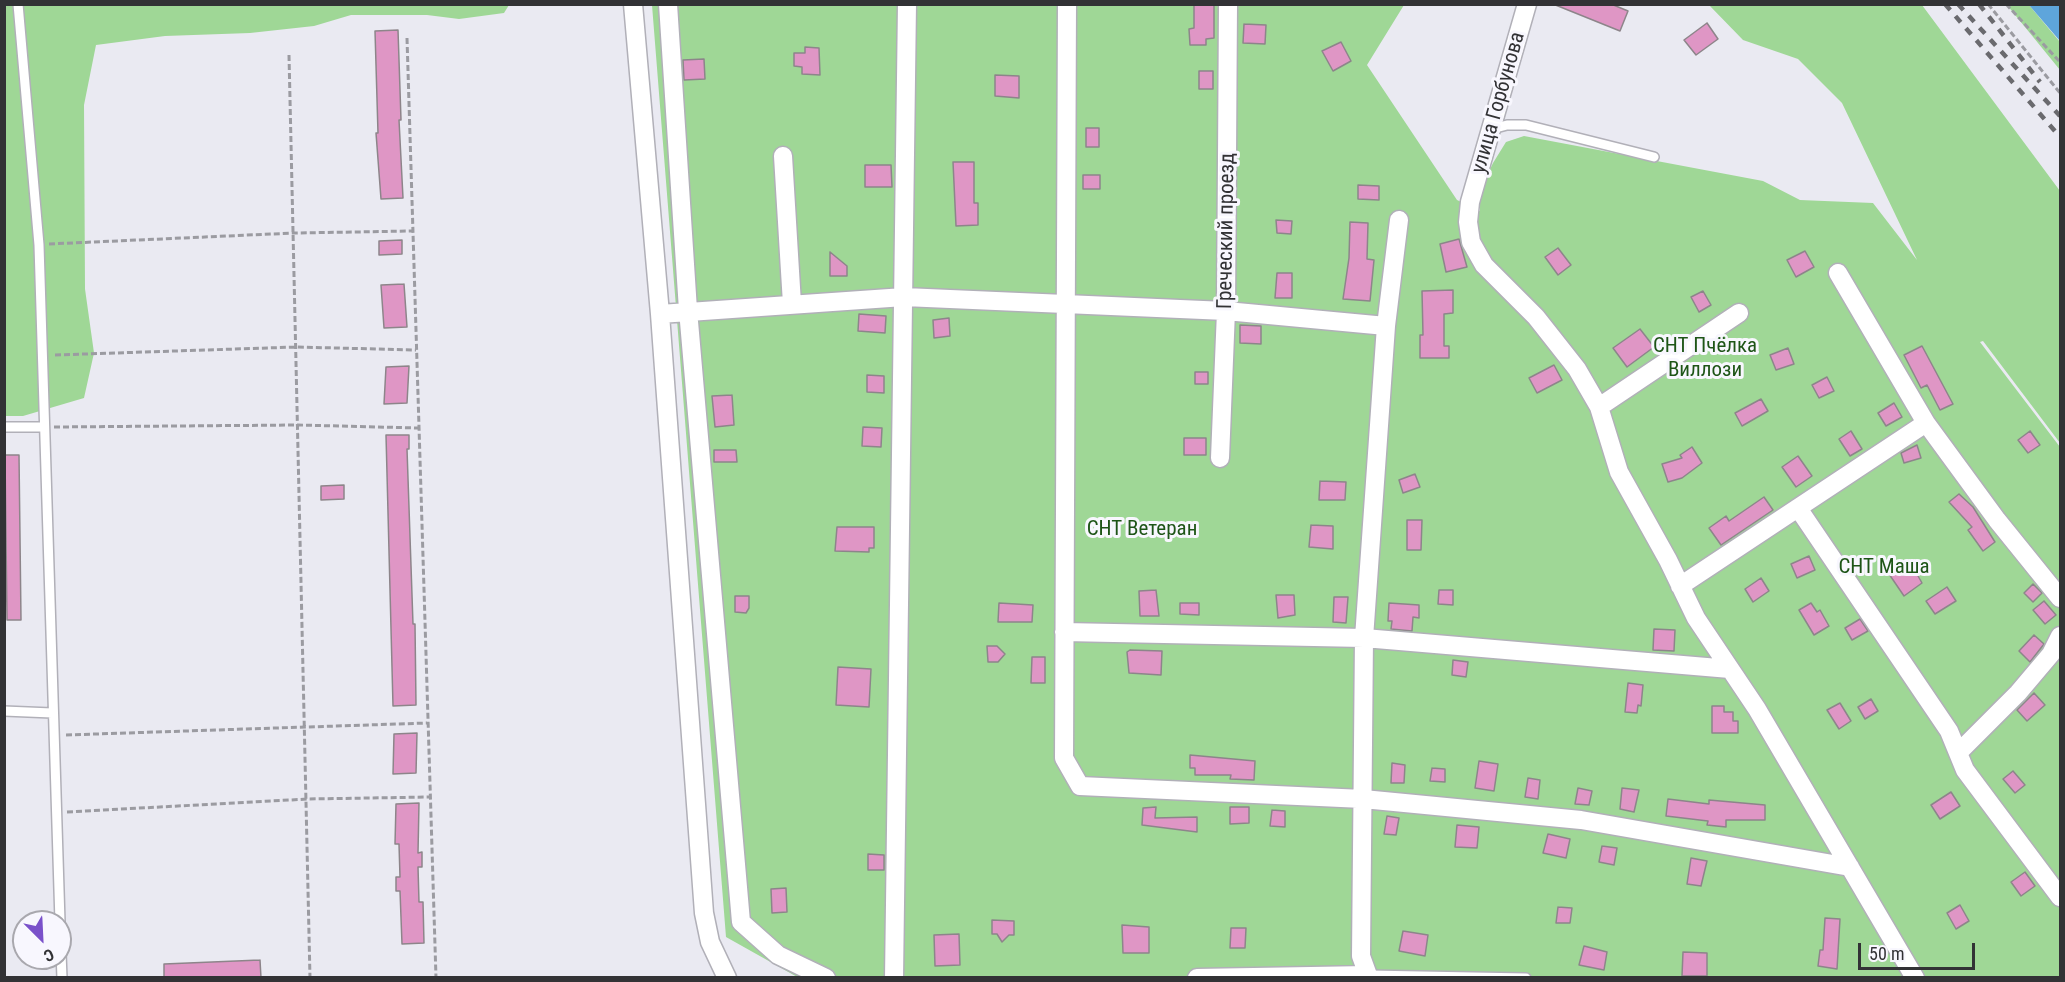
<!DOCTYPE html>
<html>
<head>
<meta charset="utf-8">
<style>
	body { margin:0 }
	#map { position:relative; width:2065px; height:982px; overflow:hidden; background:#eaeaf2; font-family:"Roboto Condensed",sans-serif }
	canvas { display:block }
	.frame { position:absolute; inset:0; border:6px solid #323235; pointer-events:none }
	.north { position:absolute; left:12px; top:910px; width:60px; height:60px; box-sizing:border-box; background:#f8f7fe; border:2px solid #a9a8ae; border-radius:50%; rotate:156deg; font-size:16px; font-weight:700; line-height:24px; text-align:center; color:#323235 }
	.north::after { content:''; display:block; margin:auto; width:21px; height:27px; background:#7a51ca; clip-path:polygon(50% 0,100% 100%,50% 72%,0 100%) }
	.scale { position:absolute; left:1858px; top:943px; width:117px; height:27px; box-sizing:border-box; border:3px solid #323235; border-top:0; padding-left:8px; font-size:18px; line-height:21px; white-space:nowrap; color:#323235; -webkit-text-stroke:4px #f8f7fe; paint-order:stroke }
</style>
</head>
<body>
<div id="map">
<canvas width="2065" height="982"></canvas>
<div class="frame"></div>
<div class="north">С</div>
<div class="scale">50 m</div>
</div>
<script>
const g = document.querySelector('canvas').getContext('2d');
g.lineJoin = 'round';
function fill(path, color) { g.fillStyle = color; g.fill(path, 'evenodd'); }
const shape = rows => new Path2D(rows.map(r => 'M' + r).join(''));
function trace(path, color, width, dash) { g.strokeStyle = color; g.lineWidth = width; g.lineCap = dash ? 'butt' : 'round'; g.setLineDash(dash || []); g.stroke(path); }
function write(font, color, halo, rows, align = 'center') {
  g.font = font + ' "Roboto Condensed",sans-serif'; g.lineWidth = 6; g.setLineDash([]); g.textBaseline = 'middle'; g.strokeStyle = halo; g.fillStyle = color; for (const [text, x, y, turn = 0] of rows) {
    g.save(); g.translate(x, y); g.rotate((+turn || 0) * Math.PI / 180); g.textAlign = isNaN(turn) ? turn : align; if (halo) g.strokeText(text, 0, 0); g.fillText(text, 0, 0); g.restore();
  }
}
fill(shape([
	[5,5,509,5,504,13,459,19,427,15,351,15,314,26,250,33,165,36,96,45,84,105,85,289,94,353,84,398,23,416,5,416],
	[652,5,1404,5,1367,65,1457,200,1480,211,1480,190,1493,163,1506,142,1524,136,1763,181,1800,200,1873,203,1917,260,1842,103,1798,59,1743,40,1709,5,1922,5,2060,191,2060,443,1983,341,1980,342,2060,447,2060,977,799,978,726,937],
	[2007,5,2029,5,2060,42,2060,70]
]), '#9fd796');
fill(shape([
	[2029,5,2060,5,2060,42,2060,41]
]), '#5ea5db');
const building = shape([
	[1194,4,1214,4,1214,38,1206,39,1206,45,1190,45,1189,29,1194,28,1194,4],
	[1553,4,1611,4,1628,11,1620,31,1553,4],
	[1707,23,1718,39,1696,55,1684,40,1707,23],
	[1244,24,1266,25,1265,44,1243,43,1244,24],
	[398,30,401,120,399,120,403,198,381,199,376,133,378,133,375,31,398,30],
	[1341,42,1351,61,1333,71,1322,51,1341,42],
	[805,47,819,48,820,75,802,74,802,67,794,66,794,53,805,53,805,47],
	[704,59,705,79,684,80,683,60,704,59],
	[1199,71,1213,71,1213,89,1199,89,1199,71],
	[995,75,1019,76,1019,98,995,96,995,75],
	[1086,128,1099,128,1099,147,1086,147,1086,128],
	[953,162,974,162,974,203,978,203,978,225,956,226,953,162],
	[865,165,891,165,892,187,865,187,865,165],
	[1083,175,1100,175,1100,189,1083,189,1083,175],
	[1358,185,1379,186,1379,200,1358,199,1358,185],
	[1276,220,1292,221,1291,234,1277,233,1276,220],
	[1350,222,1368,223,1367,259,1374,260,1370,301,1343,299,1349,258,1350,222],
	[1459,239,1467,267,1446,272,1440,244,1459,239],
	[402,240,402,254,379,255,379,241,402,240],
	[1558,248,1571,265,1558,275,1545,257,1558,248],
	[1805,251,1814,267,1796,277,1787,260,1805,251],
	[830,252,847,266,847,276,830,276,830,252],
	[1277,273,1292,273,1292,298,1275,298,1277,273],
	[404,284,407,327,384,328,381,285,404,284],
	[1453,290,1453,313,1444,314,1444,346,1449,346,1449,358,1420,358,1420,335,1423,335,1422,291,1453,290],
	[1703,291,1711,305,1699,312,1691,297,1703,291],
	[859,314,886,316,885,333,858,331,859,314],
	[949,318,950,336,934,338,933,320,949,318],
	[1240,325,1261,326,1261,344,1240,343,1240,325],
	[1640,329,1654,347,1627,367,1613,348,1640,329],
	[1922,346,1953,404,1940,410,1927,385,1921,388,1904,355,1922,346],
	[1788,348,1794,364,1776,370,1770,355,1788,348],
	[1554,365,1562,380,1537,393,1529,378,1554,365],
	[409,366,407,403,384,404,386,367,409,366],
	[1195,372,1208,372,1208,384,1195,384,1195,372],
	[867,375,884,376,884,393,867,392,867,375],
	[1827,377,1834,391,1819,398,1812,385,1827,377],
	[732,395,734,425,715,427,712,396,732,395],
	[1761,399,1768,411,1742,426,1735,413,1761,399],
	[1894,403,1902,417,1886,426,1878,413,1894,403],
	[863,427,882,428,881,447,862,446,863,427],
	[1851,431,1862,449,1850,456,1839,439,1851,431],
	[2030,431,2040,445,2028,453,2018,440,2030,431],
	[386,435,409,435,409,449,407,449,413,624,415,624,416,705,393,706,386,435],
	[1184,438,1206,438,1206,455,1184,455,1184,438],
	[1917,445,1921,458,1904,463,1901,453,1917,445],
	[1692,447,1702,463,1682,478,1668,482,1662,464,1682,458,1680,455,1692,447],
	[714,450,736,450,737,462,714,462,714,450],
	[5,455,19,455,21,620,7,620,5,455],
	[1798,456,1812,476,1796,487,1782,467,1798,456],
	[1415,474,1420,487,1403,493,1399,480,1415,474],
	[1320,481,1346,482,1345,500,1319,500,1320,481],
	[344,485,344,499,321,500,321,486,344,485],
	[1959,494,1973,507,1995,542,1983,551,1968,530,1972,527,1949,502,1959,494],
	[1764,497,1773,510,1721,545,1709,528,1726,516,1729,521,1764,497],
	[1407,520,1422,520,1421,550,1407,550,1407,520],
	[1311,525,1333,526,1333,549,1309,547,1311,525],
	[837,527,874,527,874,548,869,548,869,552,835,551,837,527],
	[1809,556,1815,570,1797,578,1791,564,1809,556],
	[1909,560,1922,583,1904,596,1889,574,1909,560],
	[1761,578,1769,591,1753,602,1745,589,1761,578],
	[2033,584,2042,593,2033,602,2024,593,2033,584],
	[1947,587,1956,601,1935,614,1926,601,1947,587],
	[1156,590,1159,616,1140,616,1139,591,1156,590],
	[1439,590,1453,590,1453,605,1438,604,1439,590],
	[1276,595,1294,595,1295,615,1278,618,1276,595],
	[735,596,749,596,749,608,746,613,735,612,735,596],
	[1334,597,1348,597,1346,623,1333,622,1334,597],
	[2044,601,2056,615,2045,624,2033,610,2044,601],
	[999,603,1033,605,1032,622,998,622,999,603],
	[1180,603,1199,603,1199,615,1180,614,1180,603],
	[1389,603,1419,605,1419,618,1413,617,1412,631,1391,629,1392,621,1388,621,1389,603],
	[1811,603,1817,612,1820,610,1829,626,1814,635,1799,610,1811,603],
	[1860,619,1868,631,1852,640,1845,628,1860,619],
	[1654,629,1675,630,1674,651,1653,650,1654,629],
	[2034,635,2044,644,2030,662,2019,651,2034,635],
	[987,646,997,646,1005,654,998,662,988,662,987,646],
	[1130,650,1162,651,1161,675,1129,673,1127,652,1130,650],
	[1032,657,1045,657,1045,683,1031,683,1032,657],
	[1453,660,1468,662,1466,677,1452,675,1453,660],
	[838,667,871,669,869,707,836,705,838,667],
	[1628,683,1643,685,1641,706,1638,705,1637,713,1625,712,1628,683],
	[2034,693,2045,705,2027,721,2017,710,2034,693],
	[1871,699,1878,711,1865,719,1858,707,1871,699],
	[1840,703,1851,721,1839,729,1827,710,1840,703],
	[1712,706,1724,706,1724,712,1733,712,1733,721,1738,721,1738,733,1712,733,1712,706],
	[417,733,416,773,393,774,394,734,417,733],
	[1190,755,1255,761,1254,780,1230,779,1231,775,1195,775,1195,768,1190,768,1190,755],
	[1479,761,1498,764,1494,791,1475,788,1479,761],
	[1392,763,1405,765,1404,783,1391,783,1392,763],
	[1432,768,1445,769,1445,782,1430,781,1432,768],
	[2013,771,2025,785,2015,793,2003,779,2013,771],
	[1528,778,1540,780,1538,799,1525,797,1528,778],
	[1578,788,1592,791,1589,805,1575,804,1578,788],
	[1622,788,1639,790,1634,812,1620,809,1622,788],
	[1951,792,1960,806,1940,819,1931,805,1951,792],
	[1668,799,1709,804,1709,800,1765,805,1765,820,1726,820,1726,827,1707,825,1708,821,1666,816,1668,799],
	[419,803,418,853,422,852,422,867,418,867,419,902,423,902,424,943,402,944,400,891,396,891,396,877,400,877,399,844,395,844,396,804,419,803],
	[1156,807,1155,818,1197,817,1197,832,1142,825,1143,808,1156,807],
	[1230,807,1249,807,1249,823,1230,824,1230,807],
	[1272,810,1285,811,1285,827,1270,826,1272,810],
	[1387,816,1399,818,1396,835,1384,834,1387,816],
	[1457,825,1479,827,1477,848,1455,847,1457,825],
	[1548,834,1570,839,1566,858,1543,853,1548,834],
	[1602,846,1617,848,1614,865,1599,862,1602,846],
	[868,854,884,855,884,870,868,870,868,854],
	[1691,858,1707,861,1701,886,1687,884,1691,858],
	[2025,872,2035,886,2021,896,2011,882,2025,872],
	[786,888,787,912,772,913,771,889,786,888],
	[1960,905,1969,921,1956,929,1947,913,1960,905],
	[1558,907,1572,908,1570,923,1556,923,1558,907],
	[1825,918,1840,919,1837,969,1818,966,1820,950,1823,950,1825,918],
	[992,920,1014,921,1014,935,1009,935,1002,942,997,934,992,934,992,920],
	[1122,925,1149,927,1149,953,1123,953,1122,925],
	[1231,928,1246,928,1245,948,1230,948,1231,928],
	[1403,931,1428,935,1425,956,1399,951,1403,931],
	[959,934,960,965,935,966,934,935,959,934],
	[1584,946,1607,952,1604,970,1579,965,1584,946],
	[1683,952,1707,953,1707,976,1682,976,1683,952],
	[260,960,261,978,164,978,164,964,260,960]
]);
fill(building, '#df96c5');
trace(building, '#8d858a', 1.5);
const lane = shape([
	[18,4,39,245,60,922],
	[1492,129,1507,125,1526,125,1654,157],
	[4,427,42,427],
	[4,711,52,713],
	[60,928,62,978],
	[1368,975,1526,978]
]);
const street = shape([
	[633,4,660,314,704,913,710,942,727,978],
	[668,4,688,310,741,922,778,955,826,978],
	[1067,4,1064,758,1080,786,1363,799,1581,820,1850,867],
	[1527,4,1470,202,1468,222,1471,242,1484,265,1536,317,1577,369,1599,407,1619,472,1668,560,1696,618,1757,709,1915,978],
	[783,156,792,304],
	[1838,273,1926,423,1997,520,2060,598],
	[660,314,904,297,1226,311,1386,326],
	[1599,407,1739,313],
	[1220,458,1226,311,1228,4],
	[1798,508,1949,731,1965,770,2060,897],
	[1680,586,1926,423],
	[1064,632,1364,638,1730,669],
	[1959,752,2018,693,2051,654,2060,636],
	[894,978,907,4],
	[1197,978,1368,975],
	[1369,978,1361,956,1364,638,1386,326,1399,220]
]);
trace(lane, '#b1b0b8', 12);
trace(street, '#b1b0b8', 21);
trace(shape([
	[1988,4,2060,93],
	[2006,4,2060,62],
	[407,38,436,978],
	[289,55,310,978],
	[49,244,294,233,413,231],
	[55,355,296,347,416,350],
	[54,427,298,425,418,428],
	[66,735,427,723],
	[67,812,308,799,429,797]
]), '#9b9ba1', 3, [6, 3]);
trace(lane, '#fff', 9);
trace(street, '#fff', 18);
trace(shape([
	[1945,4,2060,137],
	[1958,4,2060,116],
	[1979,4,2040,82]
]), '#6a6a6e', 4.5, [8, 8]);
write('21px', '#323235', '#f8f7fe', [
	["улица Горбунова",1499,103,-74],
	["Греческий проезд",1227,231,-89]
]);
write('21px', '#1e5517', '#f8f7fe', [
	["СНТ Пчёлка",1705,347],
	["Виллози",1705,371],
	["СНТ Ветеран",1142,530],
	["СНТ Маша",1884,568]
]);
</script>
</body>
</html>
